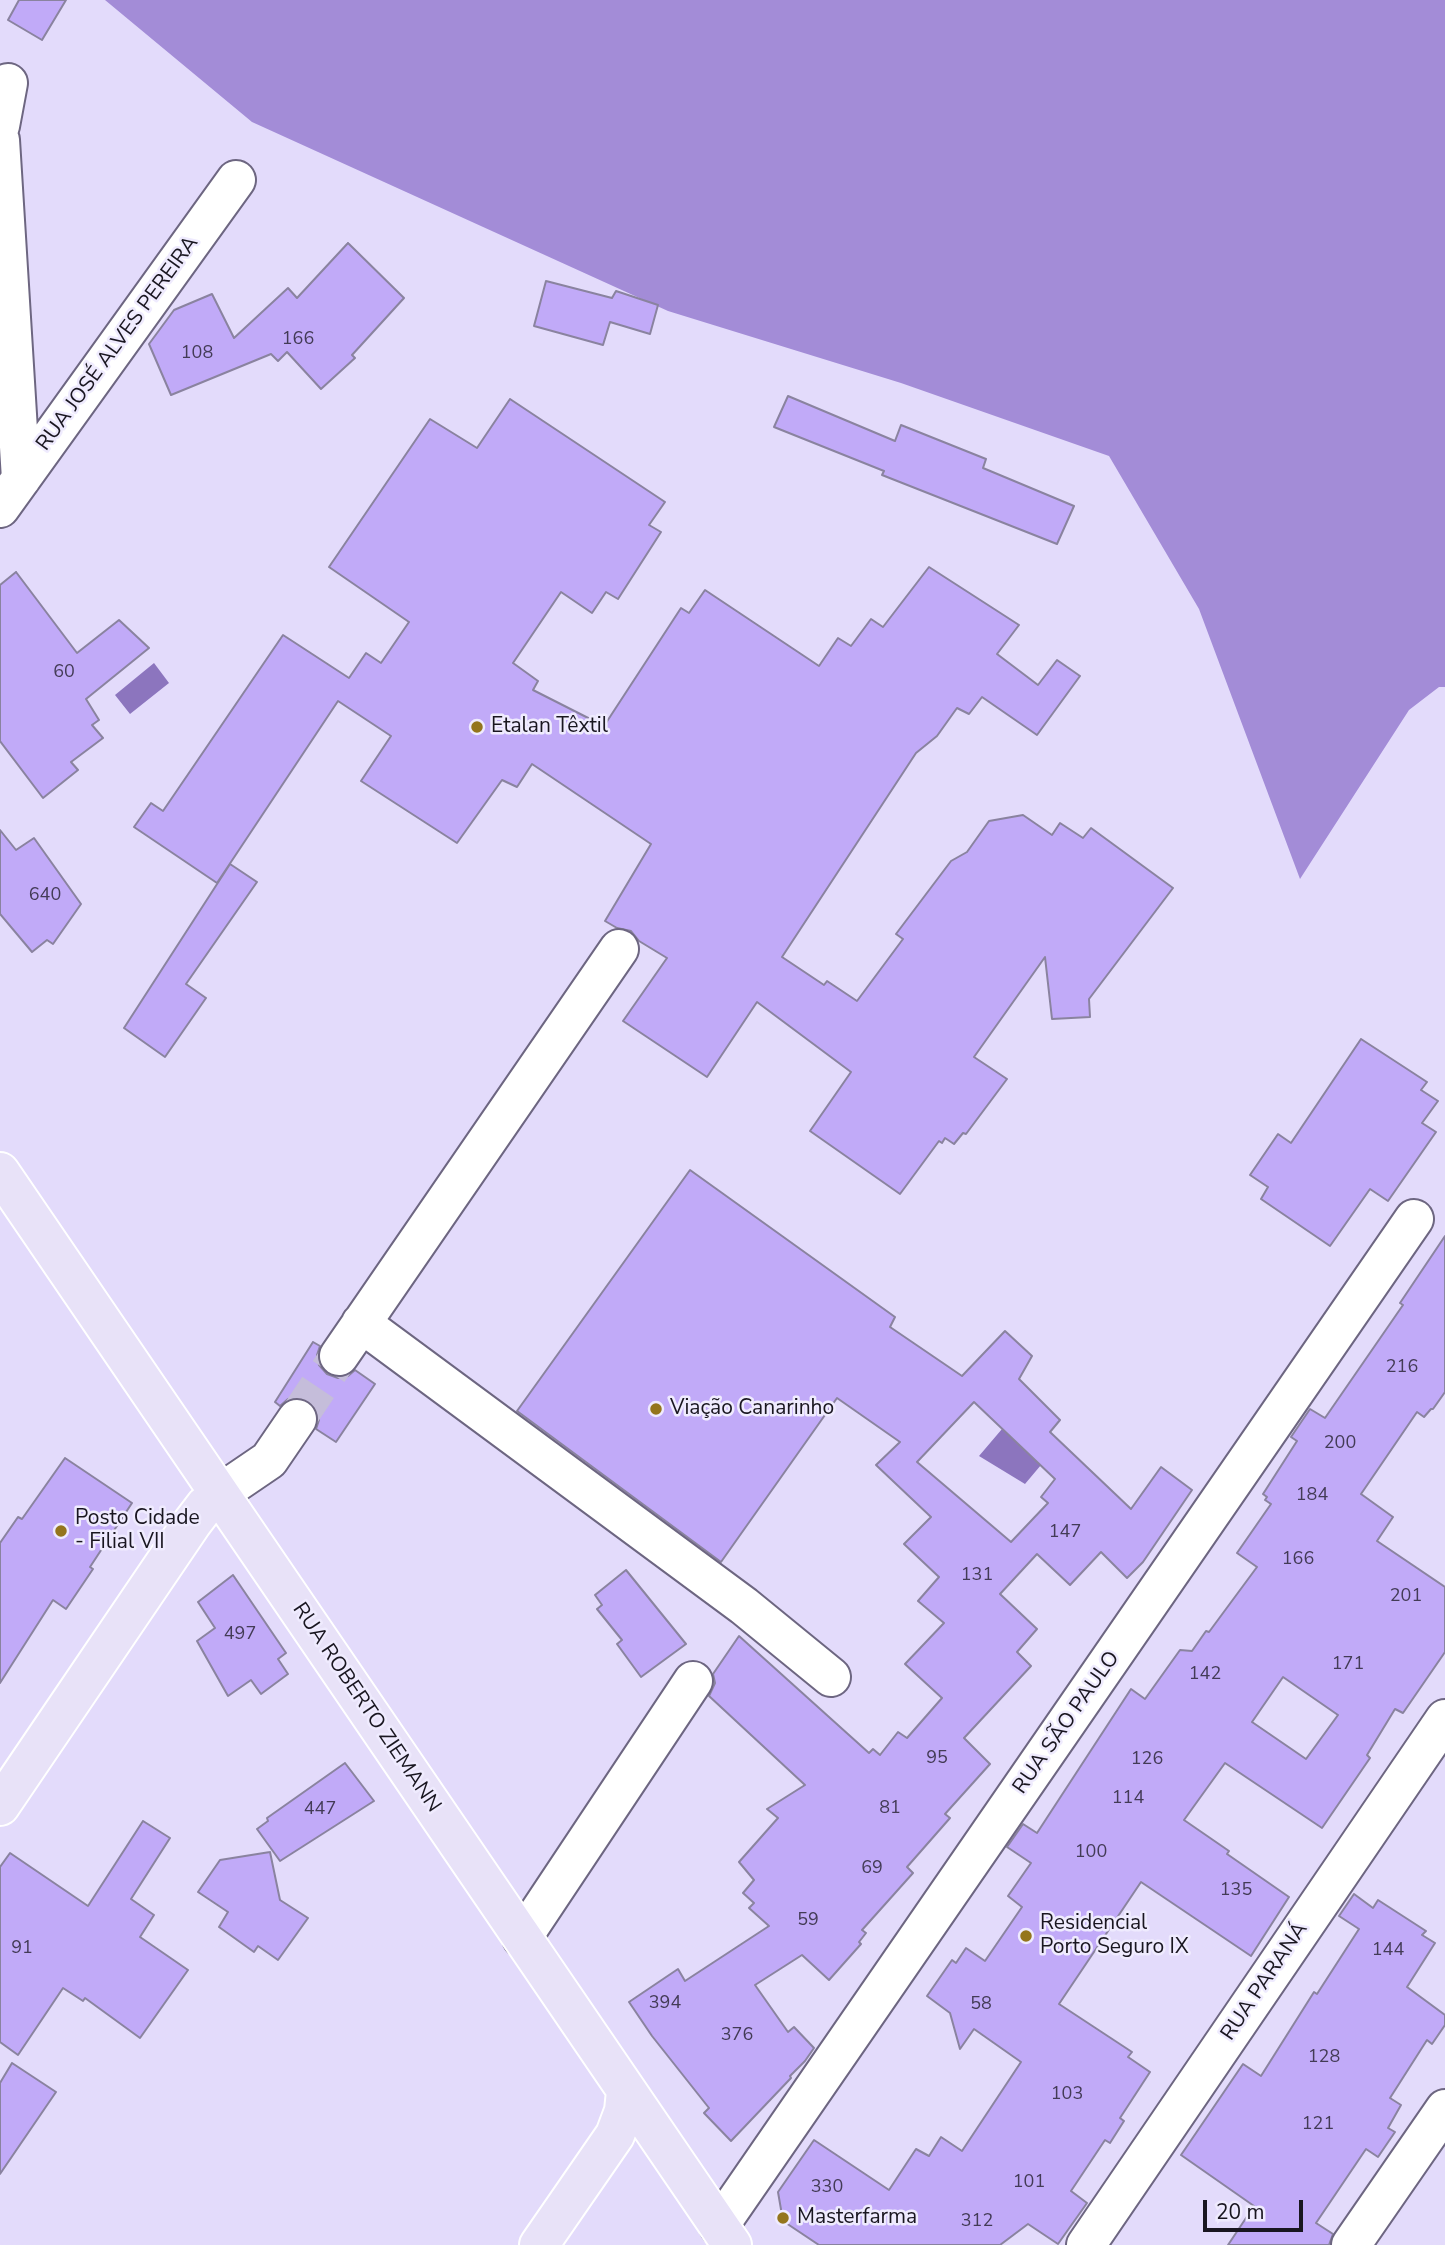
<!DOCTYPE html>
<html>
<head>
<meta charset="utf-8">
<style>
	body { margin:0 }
	#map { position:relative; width:1445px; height:2245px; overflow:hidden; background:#e3dbfb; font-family:"Nunito Sans",sans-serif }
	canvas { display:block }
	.scale { position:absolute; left:1203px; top:2200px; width:100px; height:32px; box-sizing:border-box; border:4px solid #191620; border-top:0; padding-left:9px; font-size:21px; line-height:24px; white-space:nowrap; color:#191620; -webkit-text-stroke:5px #efebfe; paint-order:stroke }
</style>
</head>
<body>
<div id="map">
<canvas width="1445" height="2245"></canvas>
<div class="scale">20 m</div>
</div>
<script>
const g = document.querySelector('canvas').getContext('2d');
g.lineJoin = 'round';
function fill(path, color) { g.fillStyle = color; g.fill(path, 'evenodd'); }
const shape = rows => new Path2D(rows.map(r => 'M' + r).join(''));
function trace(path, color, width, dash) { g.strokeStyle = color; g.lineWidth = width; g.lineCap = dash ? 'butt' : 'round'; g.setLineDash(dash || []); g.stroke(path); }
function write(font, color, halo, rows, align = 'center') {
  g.font = font + ' "Nunito Sans",sans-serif'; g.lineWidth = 5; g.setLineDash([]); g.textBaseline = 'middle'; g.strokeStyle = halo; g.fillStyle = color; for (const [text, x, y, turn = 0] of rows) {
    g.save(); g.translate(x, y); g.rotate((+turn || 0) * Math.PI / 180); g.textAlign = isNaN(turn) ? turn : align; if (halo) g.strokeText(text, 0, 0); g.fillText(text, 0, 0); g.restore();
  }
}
fill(shape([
	[105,0,1445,0,1445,687,1439,687,1409,710,1300,879,1199,609,1109,456,901,383,668,311,252,122]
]), '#a38cd7');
fill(shape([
	[154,663,169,683,130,714,115,695],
	[1002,1429,1041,1465,1025,1484,979,1456]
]), '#8c75be');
const building = shape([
	[19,0,66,0,42,40,8,20,19,0],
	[348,243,404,298,352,355,355,358,321,389,287,352,278,361,271,354,171,395,149,344,174,310,212,294,234,338,288,288,297,298,348,243],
	[546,281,612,298,616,291,658,305,650,334,610,322,603,345,534,326,546,281],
	[788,396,895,441,901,425,986,459,983,468,1074,506,1057,544,882,475,884,471,774,427,788,396],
	[510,399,665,502,649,525,661,532,618,599,606,592,592,613,561,592,513,663,538,681,533,690,604,726,681,608,689,613,705,590,819,666,838,638,851,646,871,619,883,627,929,567,1019,625,997,654,1038,685,1057,660,1080,676,1037,735,982,697,969,714,957,708,937,736,916,753,782,957,824,985,827,981,857,1001,903,939,896,934,951,861,967,852,989,821,1023,815,1052,835,1060,823,1083,838,1091,828,1173,888,1089,999,1090,1017,1052,1019,1045,957,974,1057,1007,1079,966,1134,963,1133,954,1144,945,1138,942,1143,939,1141,900,1194,810,1131,851,1072,757,1002,707,1077,623,1021,667,958,639,941,631,931,617,928,605,921,651,844,532,764,517,787,502,780,457,843,361,781,391,736,338,701,217,883,134,827,151,803,163,811,283,635,349,678,366,653,381,663,409,622,329,567,430,419,477,448,510,399],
	[16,572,77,653,119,620,149,648,86,699,99,720,92,725,103,738,71,762,78,770,43,798,0,741,0,585,16,572],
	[0,830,16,850,34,838,81,904,53,944,47,940,32,952,0,914,0,830],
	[230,864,257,882,186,984,206,998,165,1057,124,1028,230,864],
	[1361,1039,1427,1082,1421,1090,1438,1101,1422,1123,1436,1132,1388,1201,1370,1189,1330,1246,1261,1199,1268,1187,1250,1175,1278,1134,1291,1143,1361,1039],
	[690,1170,895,1317,890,1327,962,1376,1005,1331,1032,1356,1019,1379,1060,1420,1050,1432,1131,1509,1161,1467,1192,1490,1143,1562,1127,1578,1101,1552,1070,1585,1037,1554,1000,1594,1037,1629,1017,1652,1031,1666,964,1738,990,1764,945,1814,950,1818,907,1867,913,1873,862,1930,866,1933,859,1942,861,1944,829,1980,802,1955,755,1985,788,2032,794,2027,814,2048,805,2061,790,2076,791,2078,731,2141,704,2113,709,2108,652,2036,629,2002,678,1969,685,1981,769,1926,749,1908,754,1903,743,1893,754,1880,739,1862,778,1818,767,1809,805,1785,709,1696,715,1683,713,1674,739,1636,869,1753,873,1749,880,1755,898,1732,907,1738,942,1698,905,1664,944,1623,918,1601,939,1577,904,1544,931,1517,876,1465,900,1442,837,1398,721,1562,517,1411,690,1170],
	[974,1402,1055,1479,1041,1497,1048,1503,1011,1542,917,1462,974,1402],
	[1445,1236,1445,1392,1433,1409,1431,1409,1424,1417,1417,1412,1361,1494,1393,1517,1377,1541,1445,1587,1445,1652,1403,1713,1395,1709,1367,1755,1370,1758,1322,1828,1225,1763,1184,1820,1229,1851,1227,1854,1289,1897,1251,1956,1141,1882,1059,2004,1132,2052,1128,2057,1150,2072,1120,2118,1124,2121,1110,2143,1105,2140,1071,2191,1087,2203,1058,2244,1028,2224,1000,2245,819,2245,783,2221,778,2192,814,2140,889,2190,916,2149,929,2156,941,2137,962,2151,1021,2062,974,2029,960,2049,950,2013,927,1996,952,1960,956,1963,966,1948,985,1961,1022,1907,1008,1896,1031,1863,1007,1847,1023,1824,1037,1833,1131,1689,1145,1699,1180,1650,1192,1651,1206,1631,1209,1632,1257,1567,1237,1553,1271,1504,1265,1500,1267,1497,1263,1494,1297,1441,1291,1437,1310,1409,1325,1418,1403,1305,1400,1303,1445,1236],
	[1283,1677,1338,1715,1306,1759,1252,1722,1283,1677],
	[313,1342,320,1346,317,1355,319,1365,327,1374,338,1378,348,1376,355,1370,375,1384,336,1442,316,1429,319,1420,317,1410,309,1401,298,1397,288,1399,280,1406,275,1402,313,1342],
	[65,1458,132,1503,90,1567,93,1569,66,1609,53,1600,0,1683,0,1543,18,1517,22,1519,65,1458],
	[626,1570,686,1644,641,1677,617,1644,622,1640,597,1609,602,1605,595,1595,626,1570],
	[233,1575,286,1653,278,1659,288,1674,261,1694,251,1680,228,1696,197,1641,215,1628,198,1602,233,1575],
	[345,1763,374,1801,280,1861,257,1829,268,1821,267,1818,345,1763],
	[143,1821,170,1838,131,1899,154,1915,140,1937,188,1970,140,2038,85,1998,83,2001,63,1988,18,2055,0,2042,0,1867,10,1853,88,1906,143,1821],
	[270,1852,280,1900,308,1918,278,1960,258,1946,254,1952,219,1927,228,1912,198,1892,220,1860,270,1852],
	[1354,1894,1373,1908,1378,1900,1426,1931,1422,1935,1435,1943,1407,1987,1445,2015,1445,2025,1432,2044,1427,2040,1390,2098,1401,2105,1388,2128,1395,2132,1378,2157,1366,2149,1316,2223,1333,2234,1329,2245,1228,2245,1254,2206,1181,2155,1243,2064,1261,2076,1314,1992,1317,1994,1359,1929,1339,1916,1354,1894],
	[12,2063,56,2092,0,2174,0,2083,12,2063]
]);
fill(building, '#c1aaf8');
trace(building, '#8a839f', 2);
trace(shape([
	[297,1419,339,1356]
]), '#c5bdda', 38, [38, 19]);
const minor = shape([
	[0,126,8,83],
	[0,140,21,479],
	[0,508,236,180],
	[361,1323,744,1606,831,1677],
	[339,1356,619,949],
	[219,1494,269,1460,297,1419],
	[522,1938,693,1681],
	[719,2226,1414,1219],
	[1086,2245,1445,1719],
	[1351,2245,1445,2109]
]);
const major = shape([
	[0,1172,732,2245],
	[0,1806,192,1523,205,1506,219,1494],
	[539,2245,615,2135,624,2111,626,2091]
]);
trace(minor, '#6d6681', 42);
trace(major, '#fff', 42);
trace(minor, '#fff', 38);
trace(major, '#e8e2f8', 38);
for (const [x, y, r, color] of [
	[477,727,7,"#94751c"],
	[656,1409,7,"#94751c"],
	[61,1531,7,"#94751c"],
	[1026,1936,7,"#94751c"],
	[783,2218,7,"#94751c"]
]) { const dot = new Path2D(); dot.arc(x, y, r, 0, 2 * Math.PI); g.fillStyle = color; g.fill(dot); trace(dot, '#efebfe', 2.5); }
write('18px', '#433b56', null, [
	["166",298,340],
	["108",197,354],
	["60",64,673],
	["640",45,896],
	["216",1402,1368],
	["200",1340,1444],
	["184",1312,1496],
	["147",1065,1533],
	["166",1298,1560],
	["131",977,1576],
	["201",1406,1597],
	["497",240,1635],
	["171",1348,1665],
	["142",1205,1675],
	["95",937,1759],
	["126",1147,1760],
	["114",1128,1799],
	["81",890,1809],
	["447",320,1810],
	["100",1091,1853],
	["69",872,1869],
	["135",1236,1891],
	["59",808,1921],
	["91",22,1949],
	["144",1388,1951],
	["394",665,2004],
	["58",981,2005],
	["376",737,2036],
	["128",1324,2058],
	["103",1067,2095],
	["121",1318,2125],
	["101",1029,2183],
	["330",827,2188],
	["312",977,2222]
]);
write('21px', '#191620', '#efebfe', [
	["RUA JOSÉ ALVES PEREIRA",118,344,-54],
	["RUA ROBERTO ZIEMANN",366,1708,56],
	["RUA SÃO PAULO",1067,1723,-55],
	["RUA PARANÁ",1265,1982,-56]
]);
write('21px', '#191620', '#efebfe', [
	["Etalan Têxtil",491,727],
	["Viação Canarinho",670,1409],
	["Posto Cidade",75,1519],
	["- Filial VII",75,1543],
	["Residencial",1040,1924],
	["Porto Seguro IX",1040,1948],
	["Masterfarma",797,2218]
], 'left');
</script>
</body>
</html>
